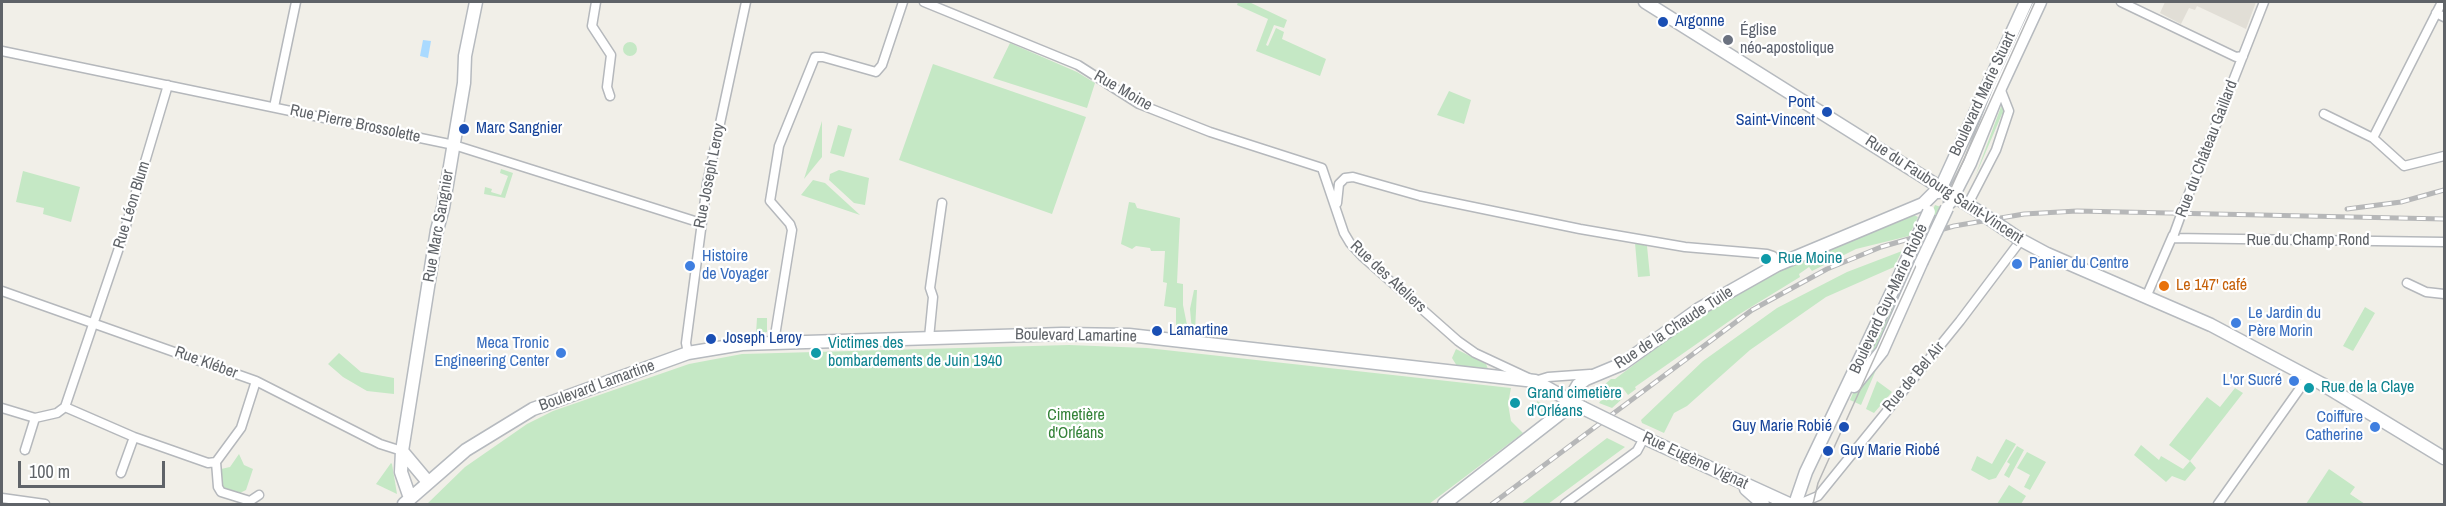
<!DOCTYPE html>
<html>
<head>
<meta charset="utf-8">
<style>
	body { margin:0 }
	#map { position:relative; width:2446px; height:506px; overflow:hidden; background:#f1efe8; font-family:"Archivo Narrow",sans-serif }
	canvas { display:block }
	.frame { position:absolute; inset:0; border:3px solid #5f6368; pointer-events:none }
	.scale { position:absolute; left:18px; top:461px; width:147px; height:27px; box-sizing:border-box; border:3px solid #5f6368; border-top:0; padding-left:8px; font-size:18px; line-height:21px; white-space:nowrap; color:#5f6368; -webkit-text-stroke:4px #fff; paint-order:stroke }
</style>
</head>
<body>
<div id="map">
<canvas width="2446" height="506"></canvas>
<div class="frame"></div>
<div class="scale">100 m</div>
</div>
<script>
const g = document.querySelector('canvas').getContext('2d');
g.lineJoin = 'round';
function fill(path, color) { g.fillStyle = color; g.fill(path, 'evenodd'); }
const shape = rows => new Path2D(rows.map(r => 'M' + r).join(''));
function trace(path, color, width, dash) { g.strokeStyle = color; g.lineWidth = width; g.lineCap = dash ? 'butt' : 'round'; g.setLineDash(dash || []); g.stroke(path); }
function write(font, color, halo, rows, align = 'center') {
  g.font = font + ' "Archivo Narrow",sans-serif'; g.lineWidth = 4.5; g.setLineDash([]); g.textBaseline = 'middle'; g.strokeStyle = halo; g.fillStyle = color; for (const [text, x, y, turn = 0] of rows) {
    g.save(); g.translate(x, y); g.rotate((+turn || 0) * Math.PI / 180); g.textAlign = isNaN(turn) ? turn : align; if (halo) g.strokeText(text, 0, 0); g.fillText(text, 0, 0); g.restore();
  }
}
fill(shape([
	[2165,2,2256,2,2246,29,2197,6,2195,10,2189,8,2181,24,2160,13]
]), '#e1ded6');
fill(shape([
	[1238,2,1249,2,1287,20,1284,28,1274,25,1266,45,1268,46,1276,28,1284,32,1282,39,1326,59,1320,76,1256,51,1268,19,1237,5],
	'623 49a7 7 0 1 1 14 0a7 7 0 1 1-14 0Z',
	[1010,43,1077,72,1095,83,1087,108,993,78],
	[933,64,1086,117,1052,214,899,160],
	[1449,91,1471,100,1464,124,1437,115],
	[2002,104,2006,115,2002,114,1975,177],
	[822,121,822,157,804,179],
	[838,125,852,129,844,157,830,153],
	[501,169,513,173,505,198,484,194,485,187,492,189,491,192,501,195,508,176,500,173],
	[839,170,869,178,865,205,854,203,829,180,830,174],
	[23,171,80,187,71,222,43,214,44,208,16,202],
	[813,180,825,183,860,215,801,195],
	[1129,202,1135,203,1137,208,1180,218,1177,283,1183,284,1183,305,1188,330,1176,329,1176,308,1164,306,1167,283,1163,282,1165,251,1151,251,1150,248,1136,246,1132,249,1121,244],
	[1935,205,1944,208,1880,349,1858,376],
	[1914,215,1918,217,1909,236,1856,249,1812,271,1809,267,1799,274,1800,277,1738,315,1635,387,1636,389,1628,395,1622,387,1618,391,1622,399,1612,408,1599,403,1602,399,1598,395,1591,396,1611,379,1615,379,1692,321,1741,292,1799,261],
	[1635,243,1647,246,1650,276,1638,277],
	[1902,251,1894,267,1826,297,1750,350,1687,406,1674,413,1664,433,1642,423,1641,420,1703,361,1777,308,1847,272],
	[1194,290,1197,290,1195,332,1192,331,1190,309],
	[2365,307,2375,313,2353,351,2343,346],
	[757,318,767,318,767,332,756,334],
	[1069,345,1147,348,1511,388,1508,404,1511,421,1523,433,1429,504,427,504,465,467,527,424,553,411,689,364,742,354],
	[1456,349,1486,364,1488,369,1457,366,1452,358],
	[339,353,361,372,394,378,394,394,367,391,343,377,328,364],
	[1879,363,1861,405,1850,400,1856,386],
	[1877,381,1892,392,1874,413,1866,409],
	[2235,388,2243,393,2190,461,2196,468,2185,481,2172,476,2166,482,2134,455,2141,445,2159,460,2161,456,2183,469,2190,461,2169,445,2207,397,2220,407],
	[1537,401,1542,404,1554,409,1546,416,1538,415],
	[1607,438,1625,447,1548,504,1521,504],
	[2006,439,2016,444,1996,478,1989,480,1971,470,1977,456,1992,464],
	[2017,446,2024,450,2009,478,2004,475,2010,464,2007,462],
	[2027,452,2046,462,2030,490,2024,487,2030,475,2017,468],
	[239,454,244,465,253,469,246,490,238,494,222,487,221,469,230,467],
	[391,463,392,464,397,494,376,484],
	[2329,469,2355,487,2350,494,2365,504,2306,504],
	[2009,485,2026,496,2021,504,1997,504]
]), '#c5e8c5');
fill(shape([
	[423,40,431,41,428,58,420,56]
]), '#aadaff');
const street = shape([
	[596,2,592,26,611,55,607,87,610,96],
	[924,2,1078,65,1139,104,1210,132,1322,168,1344,233,1350,243,1363,257,1458,341,1475,353,1535,381,1548,377,1590,374],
	[2121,2,2236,57,2243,56],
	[2436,13,2444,17],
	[2,51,454,145,701,223],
	[274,107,296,2],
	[2324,114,2373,138,2404,166,2444,156],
	[2373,138,2442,2],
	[2186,201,2264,2],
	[1337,203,1339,184,1345,178,1353,177,1420,196,1580,229,1685,247,1767,254,1773,256,1777,265],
	[1968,204,1996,150,2009,111,2000,88],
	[2172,238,2444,242],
	[2407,283,2426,292,2444,294],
	[2,291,256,381,380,444,402,451],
	[2147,295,2173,235],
	[929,338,933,297,930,288,942,203],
	[774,342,792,230,790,224,770,201,779,146,815,57,823,57,876,72,882,65,903,2],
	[688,353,686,343,707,184,746,2],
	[65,407,134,437,208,463,216,462,241,428,256,381],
	[2,408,35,418,57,413,65,407,122,239,168,85],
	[25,450,35,418],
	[216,462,218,487,221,492,250,501,259,495],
	[121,473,134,437],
	[2,498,45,504],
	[1565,504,1637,451,1644,438],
	[1799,504,1818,496,1960,321,2021,240],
	[2218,504,2308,377]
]);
const secondary = shape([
	[1645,2,1981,213],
	[1939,192,2026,2],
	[1950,202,1970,163,2000,88,2040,2],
	[2021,240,2047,254,2211,325,2322,384,2444,458],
	[1854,386,1882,351,1921,263],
	[1638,435,1789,504],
	[402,451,428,482],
	[1746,489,1763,504],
	[410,498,401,472,402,451,437,230,443,208,464,83,465,56,476,2],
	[404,504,466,450,533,409,688,353,742,344,1062,334,1129,335,1535,381,1583,408],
	[1444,504,1562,412,1578,385,1586,379,1622,364,1699,309,1777,265,1923,204,1941,186],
	[1795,504,1806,472,1901,273]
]);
trace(street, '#b5b8bc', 11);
trace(secondary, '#b6babf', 15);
trace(street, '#fff', 8);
trace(secondary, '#fff', 12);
trace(shape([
	[1813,504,1818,483,2035,2]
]), '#b6b7b8', 1.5);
const rail = shape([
	[2347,209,2401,202,2444,190],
	[1492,504,1752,310,1827,269,1881,247,1954,226,2024,214,2077,211,2444,219]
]);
trace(rail, '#b6b7b8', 5);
trace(rail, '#fff', 3, [9]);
const streetBridge = shape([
	[2174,234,2186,201]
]);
const secondaryBridge = shape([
	[1981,213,2021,240],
	[1921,263,1947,208],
	[1901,273,1929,212],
	[1583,408,1638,435]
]);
trace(streetBridge, '#b5b8bc', 11, []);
trace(secondaryBridge, '#b6babf', 15, []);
trace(streetBridge, '#fff', 8);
trace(secondaryBridge, '#fff', 12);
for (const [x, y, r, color] of [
	[1663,22,6,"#1a4fb4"],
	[1728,40,6,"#6b7280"],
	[1827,112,6,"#1a4fb4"],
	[464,129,6,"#1a4fb4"],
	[1766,259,6,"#0f9aa8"],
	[2017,264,6,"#3f7fe0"],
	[690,266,6,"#3f7fe0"],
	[2164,286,6,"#e8710a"],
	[2236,323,6,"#3f7fe0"],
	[1157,331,6,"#1a4fb4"],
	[711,339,6,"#1a4fb4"],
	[561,353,6,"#3f7fe0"],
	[816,353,6,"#0f9aa8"],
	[2294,381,6,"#3f7fe0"],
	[2309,388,6,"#0f9aa8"],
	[1515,403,6,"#0f9aa8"],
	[1844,427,6,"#1a4fb4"],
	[2375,427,6,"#3f7fe0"],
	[1828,451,6,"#1a4fb4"]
]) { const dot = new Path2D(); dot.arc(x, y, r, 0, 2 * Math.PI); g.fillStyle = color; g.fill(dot); trace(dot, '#fff', 2); }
write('16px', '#164399', '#fff', [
	["Argonne",1675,22],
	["Pont",1815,103,"right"],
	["Saint-Vincent",1815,121,"right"],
	["Marc Sangnier",476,129],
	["Lamartine",1169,331],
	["Joseph Leroy",723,339],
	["Guy Marie Robié",1832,427,"right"],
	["Guy Marie Riobé",1840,451]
], 'left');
write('16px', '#5b616d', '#fff', [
	["Église",1740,31],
	["néo-apostolique",1740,49]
], 'left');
write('16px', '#5f6368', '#fff', [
	["Rue Moine",1123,91,30],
	["Boulevard Marie Stuart",1983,94,-65],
	["Rue Pierre Brossolette",355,124,12],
	["Rue du Château Gaillard",2207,149,-69],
	["Rue Joseph Leroy",710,176,-79],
	["Rue du Faubourg Saint-Vincent",1944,190,33],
	["Rue Léon Blum",132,205,-73],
	["Rue Marc Sangnier",439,226,-80],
	["Rue du Champ Rond",2308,241],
	["Rue des Ateliers",1388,277,43],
	["Boulevard Guy-Marie Riobé",1889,299,-65],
	["Rue de la Chaude Tuile",1674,328,-33],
	["Boulevard Lamartine",1076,336,1],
	["Rue Kléber",206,363,20],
	["Rue de Bel Air",1914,377,-50],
	["Boulevard Lamartine",597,386,-20],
	["Rue Eugène Vignat",1695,461,25]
]);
write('16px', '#366cbe', '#fff', [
	["Histoire",702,257],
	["de Voyager",702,275],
	["Panier du Centre",2029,264],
	["Le Jardin du",2248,314],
	["Père Morin",2248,332],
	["Meca Tronic",549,344,"right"],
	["Engineering Center",549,362,"right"],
	["L'or Sucré",2282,381,"right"],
	["Coiffure",2363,418,"right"],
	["Catherine",2363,436,"right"]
], 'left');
write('16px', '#0d838f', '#fff', [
	["Rue Moine",1778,259],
	["Victimes des",828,344],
	["bombardements de Juin 1940",828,362],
	["Rue de la Claye",2321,388],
	["Grand cimetière",1527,394],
	["d'Orléans",1527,412]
], 'left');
write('16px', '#c56008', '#fff', [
	["Le 147' café",2176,286]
], 'left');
write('16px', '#348238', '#fff', [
	["Cimetière",1076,416],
	["d'Orléans",1076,434]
]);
</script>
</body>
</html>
